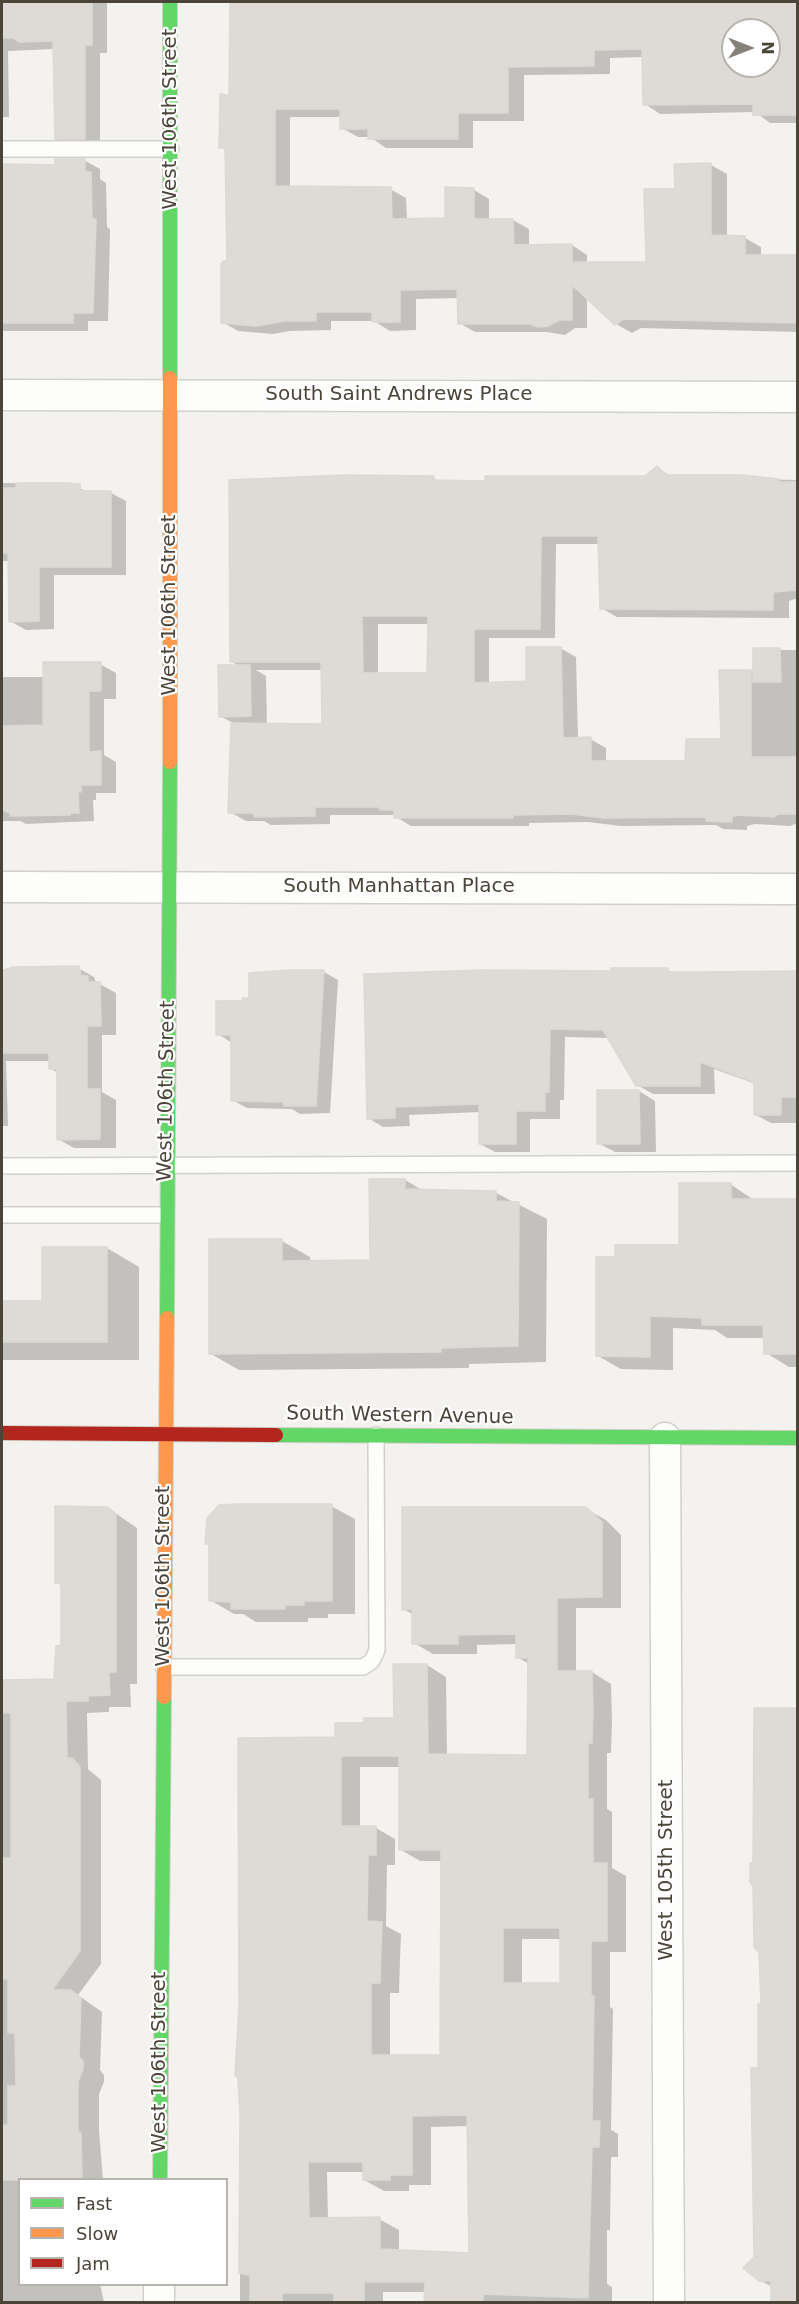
<!DOCTYPE html>
<html>
<head>
<meta charset="utf-8">
<style>
	body { margin:0 }
	#map { position:relative; width:799px; height:2304px; overflow:hidden; background:#f4f2ee; font-family:"DejaVu Sans",sans-serif }
	canvas { display:block }
	.frame { position:absolute; inset:0; border:3px solid #4b4439; pointer-events:none }
	.legend { position:absolute; left:18px; top:2178px; width:210px; height:108px; box-sizing:border-box; background:#fff; border:2px solid #b7b4b0; margin:0; padding:8px 10px; list-style:none; font-size:18px; color:#4b4439 }
	.legend li { display:flex; align-items:center; gap:12px; height:30px }
	.legend b { width:30px; border:2px solid #b7b4b0 }
	.north { position:absolute; left:721px; top:18px; width:60px; height:60px; box-sizing:border-box; background:#fff; border:2px solid #b7b4b0; border-radius:50%; rotate:90deg; font-size:16px; font-weight:700; line-height:24px; text-align:center; color:#4b4439 }
	.north::after { content:''; display:block; margin:auto; width:21px; height:27px; background:#868178; clip-path:polygon(50% 0,100% 100%,50% 72%,0 100%) }
</style>
</head>
<body>
<div id="map">
<canvas width="799" height="2304"></canvas>
<div class="frame"></div>
<ul class="legend">
<li><b style="height:8px;background:#63d668"></b>Fast</li>
<li><b style="height:8px;background:#ff974d"></b>Slow</li>
<li><b style="height:8px;background:#b3261e"></b>Jam</li>
</ul>
<div class="north">N</div>
</div>
<script>
const g = document.querySelector('canvas').getContext('2d');
g.lineJoin = 'round';
function fill(path, color) { g.fillStyle = color; g.fill(path, 'evenodd'); }
const shape = rows => new Path2D(rows.map(r => 'M' + r).join(''));
function trace(path, color, width, dash) { g.strokeStyle = color; g.lineWidth = width; g.lineCap = dash ? 'butt' : 'round'; g.setLineDash(dash || []); g.stroke(path); }
function write(font, color, halo, rows, align = 'center') {
  g.font = font + ' "DejaVu Sans",sans-serif'; g.lineWidth = 4.5; g.setLineDash([]); g.textBaseline = 'middle'; g.strokeStyle = halo; g.fillStyle = color; for (const [text, x, y, turn = 0] of rows) {
    g.save(); g.translate(x, y); g.rotate((+turn || 0) * Math.PI / 180); g.textAlign = isNaN(turn) ? turn : align; if (halo) g.strokeText(text, 0, 0); g.fillText(text, 0, 0); g.restore();
  }
}
fill(shape([
	[2,2,107,2,107,53,100,53,100,147,71,147,56,138,55,49,8,51,9,117,2,117],
	[231,2,798,2,798,123,770,123,755,112,660,114,645,104,644,57,610,58,610,74,524,75,524,121,473,121,473,148,386,148,370,137,358,137,342,128,342,117,290,117,290,187,390,189,406,198,407,220,447,219,474,190,489,199,489,220,513,220,529,229,529,246,572,245,587,255,587,263,647,263,676,190,676,165,711,165,727,174,727,237,745,238,761,247,761,256,798,256,798,332,641,328,632,333,616,324,587,297,587,328,575,328,565,335,547,332,475,332,459,323,459,298,416,299,416,330,390,331,374,321,331,321,331,330,290,331,273,334,238,331,222,322,229,262,227,150,221,147,231,96],
	[733,30,769,30,769,66,733,66],
	[84,160,100,169,100,179,106,183,107,227,110,229,108,321,88,321,88,331,2,331,2,165,56,167],
	[657,468,672,477,798,480,798,598,789,601,789,618,617,617,601,608,600,544,556,544,555,638,489,638,489,684,528,683,560,648,576,657,578,739,590,739,606,748,606,762,687,762,722,741,721,671,755,671,755,650,798,650,798,823,790,826,755,824,747,826,747,830,723,829,716,825,621,826,588,822,529,823,529,826,411,826,393,815,330,815,330,824,271,825,264,821,246,821,230,812,233,723,220,716,240,667,231,661,433,478,440,482,487,482,646,478],
	[378,624,429,624,428,675,378,675],
	[256,670,322,670,323,726,267,725,266,676],
	[2,483,69,484,91,493,111,493,126,501,126,575,54,575,54,629,26,630,10,621,9,561,2,561],
	[100,664,116,673,116,699,104,699,104,755,116,762,116,793,96,793,96,800,93,800,94,821,26,824,20,821,2,821,2,677,45,677],
	[78,968,94,977,96,982,116,993,116,1035,102,1035,102,1092,116,1100,116,1148,74,1148,58,1139,58,1073,51,1069,51,1061,6,1061,8,1126,2,1126,2,972],
	[798,969,798,1123,771,1123,756,1115,756,1084,714,1069,715,1094,653,1094,637,1085,609,1038,565,1037,564,1100,560,1100,560,1119,530,1119,530,1152,495,1152,480,1144,480,1112,409,1115,410,1126,383,1127,368,1118,612,972,667,970,673,973,792,973],
	[324,972,338,980,330,1113,300,1114,292,1109,247,1108,232,1100,232,1043,218,1034,244,1002],
	[639,1091,655,1101,656,1152,615,1152,598,1143],
	[405,1180,424,1191,496,1193,547,1219,546,1362,469,1364,469,1368,239,1370,211,1354,282,1241,310,1257,310,1262,372,1262],
	[730,1184,754,1200,798,1200,798,1367,789,1367,766,1353,765,1338,727,1338,715,1330,673,1328,673,1370,621,1369,598,1356,616,1259,681,1246],
	[107,1248,139,1267,139,1360,2,1360,2,1303,43,1303],
	[331,1506,355,1519,355,1614,328,1614,328,1618,308,1618,308,1622,256,1622,243,1614,234,1614,210,1600,210,1545,207,1543],
	[108,1508,137,1528,137,1684,130,1684,131,1707,109,1707,109,1712,87,1713,88,1769,101,1780,101,1964,78,1995,102,2012,100,2070,104,2075,104,2082,99,2094,99,2130,103,2180,20,2180,20,2284,100,2284,104,2302,2,2302,2,1682,56,1680,62,1647,62,1586,56,1582],
	[586,1509,606,1520,621,1535,621,1608,576,1608,576,1673,592,1672,611,1684,612,1722,611,1753,607,1753,607,1809,612,1812,612,1868,626,1876,626,1952,610,1952,610,2007,613,2009,611,2130,618,2134,618,2157,611,2157,610,2230,607,2230,607,2284,612,2287,612,2302,425,2302,426,2292,383,2292,383,2302,240,2302,240,2077,337,1738,366,1725,395,1719,427,1665,446,1677,447,1756,528,1757,529,1664,517,1657,517,1644,477,1645,477,1654,433,1654,414,1643,414,1615,403,1609],
	[360,1767,401,1767,401,1850,420,1861,443,1861,441,2056,390,2056,390,1993,399,1993,400,1959,401,1934,386,1926,387,1865,395,1865,395,1839,376,1828,360,1828],
	[522,1939,561,1939,561,1984,522,1984],
	[468,2126,471,2255,399,2252,399,2230,379,2219,328,2220,327,2172,364,2172,364,2180,384,2191,409,2191,409,2185,431,2185,431,2127],
	[798,1710,798,2302,772,2302,772,2287,760,2280,756,2257,759,2070,763,2005,755,1865]
]), '#0003');
const building = shape([
	[2,2,92,2,92,45,85,45,85,139,55,139,53,41,19,42,13,38,2,38,2,2],
	[230,2,798,2,798,115,753,115,753,104,643,105,642,49,594,50,594,66,508,67,508,113,458,113,458,139,368,139,368,129,340,129,340,109,275,109,275,186,391,187,392,219,445,218,445,187,474,188,474,219,513,219,514,245,572,244,572,262,646,262,644,189,675,189,674,164,711,163,711,235,745,236,745,255,798,255,798,323,624,319,615,325,572,285,572,320,559,320,548,326,538,327,530,324,458,324,457,289,400,290,400,322,372,322,372,312,316,312,316,321,285,321,256,326,221,323,221,264,223,261,227,261,225,148,219,148,220,94,229,95,230,2],
	[733,30,769,30,769,66,733,66,733,30],
	[55,159,85,159,85,172,91,172,92,219,96,219,93,313,73,313,73,323,2,323,2,164,55,165,55,159],
	[657,466,666,475,742,475,779,479,779,482,798,482,798,590,773,592,773,610,600,609,598,536,541,536,540,629,474,629,474,683,526,681,526,647,561,647,563,738,591,737,591,761,685,761,686,739,721,739,719,670,751,670,751,757,798,757,798,814,778,814,774,817,738,815,732,817,732,822,706,821,706,817,604,818,571,814,513,815,513,818,394,818,394,810,380,810,380,807,315,807,315,816,254,817,254,813,228,813,231,723,322,724,321,662,230,662,229,480,346,475,434,476,434,480,485,481,485,476,645,476,657,466],
	[362,616,428,616,427,673,363,673,362,616],
	[16,483,69,483,80,484,80,491,111,491,111,567,39,567,39,621,9,622,8,553,2,553,2,488,16,488,16,483],
	[753,648,780,648,781,682,753,682,753,648],
	[43,662,101,662,101,691,89,691,89,752,101,751,101,785,81,785,81,792,78,792,79,813,70,813,70,815,10,816,10,813,2,810,2,726,43,725,43,662],
	[218,665,250,665,251,716,219,717,218,665],
	[79,966,81,976,88,976,88,982,100,982,101,1026,87,1026,87,1089,100,1089,100,1139,57,1140,57,1069,49,1069,49,1053,2,1053,2,971,13,967,79,966],
	[611,968,668,968,668,972,702,972,798,971,798,1097,781,1097,781,1115,754,1115,754,1082,700,1062,700,1086,636,1086,603,1030,550,1029,549,1092,545,1092,545,1111,516,1111,516,1144,479,1144,479,1104,395,1107,395,1118,367,1119,364,974,484,970,611,971,611,968],
	[290,970,324,970,316,1106,284,1106,283,1102,231,1101,231,1035,216,1035,216,1001,242,1001,242,998,249,998,249,973,290,970],
	[597,1090,639,1090,640,1144,597,1144,597,1090],
	[369,1179,405,1179,405,1189,496,1191,496,1201,519,1202,518,1346,441,1348,441,1352,209,1354,209,1239,282,1239,282,1261,370,1260,369,1179],
	[679,1183,731,1183,731,1199,798,1199,798,1354,764,1354,763,1325,702,1325,702,1318,650,1316,650,1357,596,1356,596,1257,615,1257,615,1245,679,1245,679,1183],
	[42,1247,107,1247,107,1342,2,1342,2,1301,42,1301,42,1247],
	[236,1504,332,1504,332,1601,304,1601,304,1605,285,1605,285,1609,231,1609,231,1602,209,1601,209,1544,205,1544,207,1518,219,1505,236,1504],
	[55,1506,108,1507,116,1514,116,1672,109,1672,110,1695,88,1696,88,1701,66,1701,67,1758,72,1758,80,1767,80,1951,52,1990,71,1990,81,1998,79,2057,83,2061,83,2069,78,2082,78,2131,81,2133,82,2180,2,2180,2,2125,8,2125,8,2086,16,2086,15,2033,8,2033,8,1979,2,1979,2,1858,11,1858,11,1713,2,1713,2,1680,54,1679,56,1646,61,1645,61,1583,55,1583,55,1506],
	[402,1507,586,1507,602,1522,602,1597,557,1598,557,1671,592,1671,593,1710,592,1743,588,1743,588,1799,593,1799,593,1863,607,1863,607,1941,591,1941,591,1996,594,1996,592,2121,600,2121,599,2147,592,2147,588,2298,483,2294,483,2302,424,2302,425,2282,364,2282,364,2302,334,2302,334,2293,282,2293,282,2302,250,2302,250,2275,239,2273,240,2116,238,2078,235,2075,239,2007,238,1738,335,1737,335,1723,364,1723,364,1718,394,1718,393,1664,427,1664,428,1754,527,1755,528,1658,516,1658,516,1634,458,1635,458,1644,412,1644,412,1609,402,1610,402,1507],
	[341,1756,399,1756,399,1850,441,1850,440,2055,371,2055,371,1983,380,1983,381,1947,382,1922,367,1921,368,1855,376,1855,376,1826,341,1826,341,1756],
	[503,1928,560,1928,560,1983,503,1983,503,1928],
	[467,2115,469,2253,380,2249,380,2217,309,2218,308,2162,363,2162,363,2180,390,2180,390,2175,412,2175,412,2116,467,2115],
	[754,1708,798,1708,798,2302,771,2302,771,2281,759,2281,743,2268,754,2257,751,2068,758,2068,758,2004,761,2004,759,1953,754,1947,753,1886,750,1882,750,1863,753,1863,754,1708]
]);
fill(building, '#dedbd6');
trace(building, '#dcd9d4', 1.5);
const lane = shape([
	[2,149,171,149],
	[2,1166,798,1163],
	[2,1215,166,1215],
	[163,1667,363,1667,372,1661,377,1650,376,1435]
]);
const street = shape([
	[2,395,798,397],
	[2,887,798,889],
	[665,1438,669,2302],
	[159,2302,159,2284]
]);
const fast = shape([
	[170,2,170,378],
	[167,1318,170,762],
	[276,1435,798,1438],
	[160,2180,164,1697]
]);
const slow = shape([
	[170,378,170,762],
	[164,1697,167,1318]
]);
const jam = shape([
	[2,1433,276,1435]
]);
trace(lane, '#d2d0cb', 18);
trace(street, '#d2d0cb', 33);
trace(fast, '#d3cfc5', 16);
trace(slow, '#d3cfc5', 16);
trace(jam, '#d3cfc5', 16);
trace(lane, '#fdfdfc', 15);
trace(street, '#fdfdfc', 30);
trace(fast, '#63d668', 14);
trace(slow, '#ff974d', 14);
trace(jam, '#b3261e', 14);
write('20px', '#4b4439', '#fff', [
	["West 106th Street",171,119,-90],
	["South Saint Andrews Place",399,395],
	["West 106th Street",170,605,-90],
	["South Manhattan Place",399,887],
	["West 106th Street",167,1091,-89],
	["South Western Avenue",400,1416,1],
	["West 106th Street",164,1576,-90],
	["West 105th Street",667,1870,-90],
	["West 106th Street",160,2062,-90]
]);
</script>
</body>
</html>
